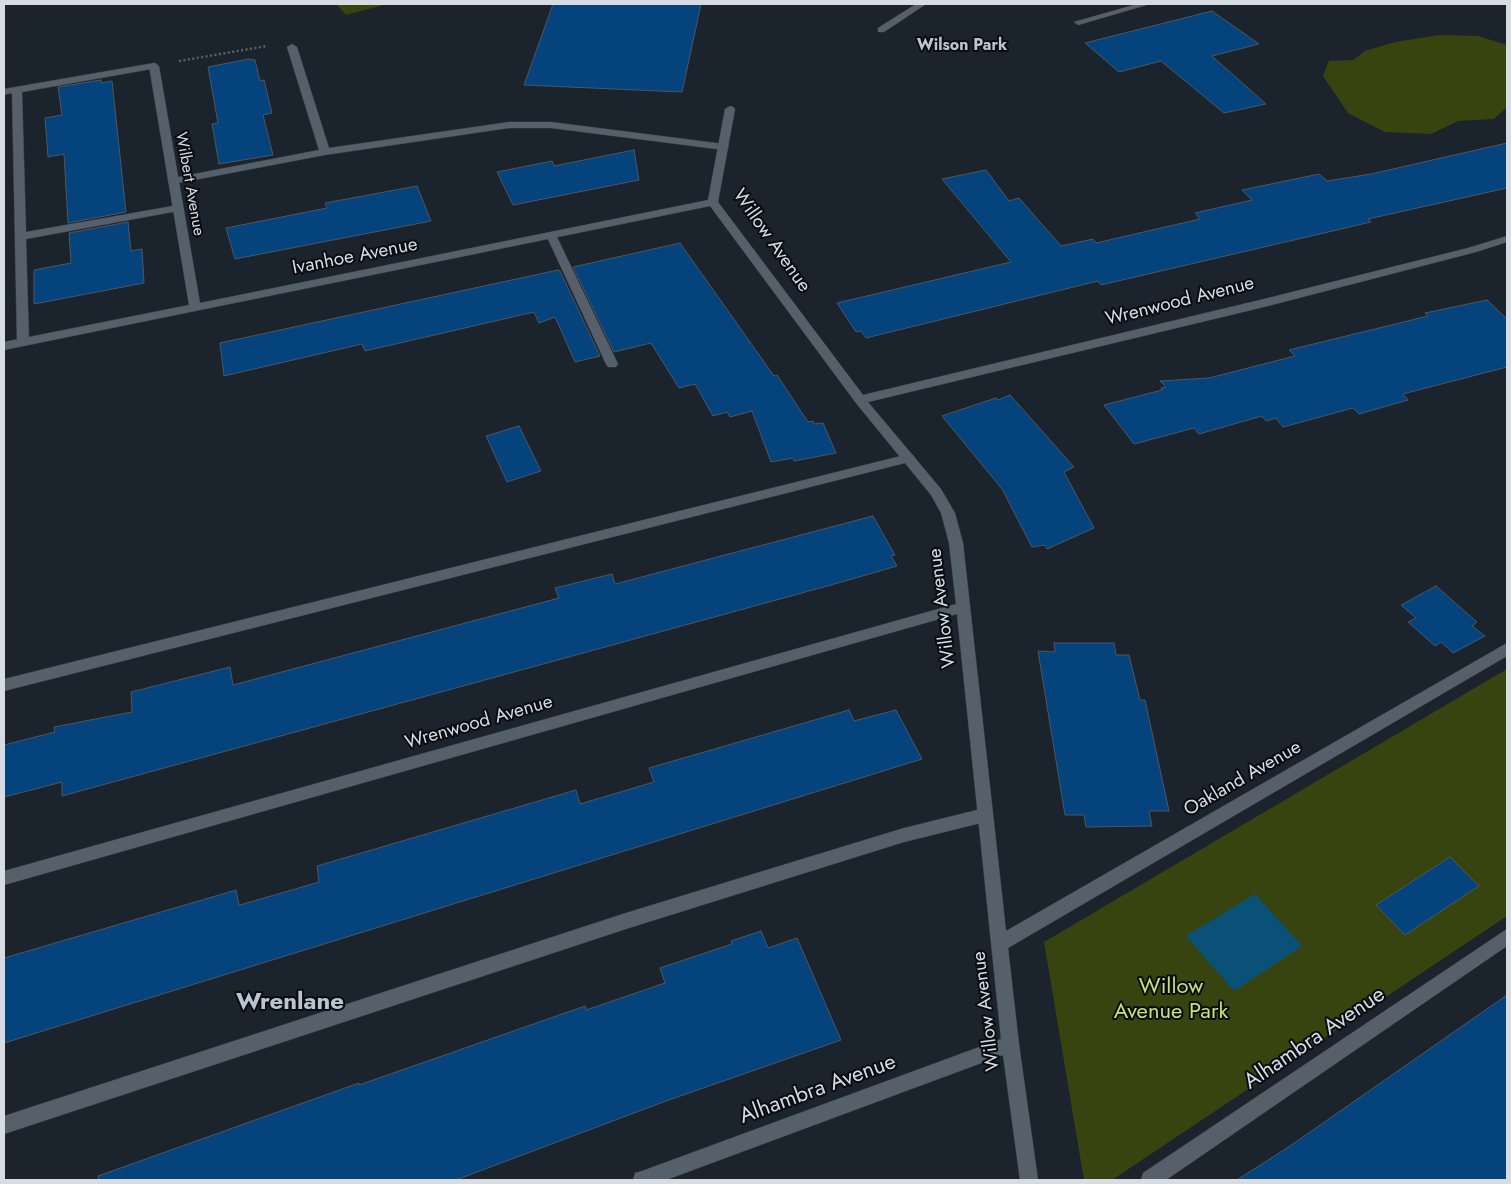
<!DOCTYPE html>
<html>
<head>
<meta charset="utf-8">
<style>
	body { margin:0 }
	#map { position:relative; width:1511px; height:1184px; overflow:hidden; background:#1b232d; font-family:Jost,sans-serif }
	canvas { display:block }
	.frame { position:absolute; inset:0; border:5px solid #d6dce2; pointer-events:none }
</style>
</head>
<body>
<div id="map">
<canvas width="1511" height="1184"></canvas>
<div class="frame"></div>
</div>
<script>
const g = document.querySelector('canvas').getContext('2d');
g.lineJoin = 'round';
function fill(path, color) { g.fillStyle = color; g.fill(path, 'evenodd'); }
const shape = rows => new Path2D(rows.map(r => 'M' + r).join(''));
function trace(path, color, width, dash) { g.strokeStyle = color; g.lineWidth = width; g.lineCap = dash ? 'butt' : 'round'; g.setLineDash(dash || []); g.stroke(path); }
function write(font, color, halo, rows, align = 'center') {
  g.font = font + ' Jost,sans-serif'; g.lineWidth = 4; g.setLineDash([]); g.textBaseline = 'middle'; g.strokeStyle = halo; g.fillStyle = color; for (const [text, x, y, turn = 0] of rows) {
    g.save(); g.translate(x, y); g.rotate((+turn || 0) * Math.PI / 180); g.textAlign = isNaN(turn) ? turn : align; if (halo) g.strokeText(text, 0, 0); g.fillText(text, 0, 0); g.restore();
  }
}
fill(shape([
	[336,4,388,4,346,15],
	[1439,35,1478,36,1507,45,1507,107,1494,119,1458,121,1431,134,1385,132,1348,113,1323,76,1329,61,1353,60,1365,51,1395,42],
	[1507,669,1507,916,1112,1180,1084,1180,1044,942]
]), '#374410');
fill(shape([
	[1255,894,1302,946,1234,991,1186,936]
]), '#095177');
const building = shape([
	[553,4,701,4,682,92,524,85,553,4],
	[1212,11,1259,44,1212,56,1266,104,1224,113,1161,61,1119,72,1085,43,1212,11],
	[249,59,255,60,260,81,264,80,272,113,263,115,273,155,219,164,212,124,218,123,208,67,249,59],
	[101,80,101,83,112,81,126,212,68,223,64,154,48,157,45,118,62,115,58,87,101,80],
	[1507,143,1507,188,1368,219,1371,222,1101,285,1098,281,866,338,861,331,856,332,837,303,1011,262,942,179,986,170,1009,201,1019,198,1061,246,1093,239,1096,243,1200,219,1195,213,1252,200,1242,190,1319,174,1327,181,1371,174,1507,143],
	[634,150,639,180,513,205,497,172,552,161,554,166,634,150],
	[417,186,431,221,235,259,226,228,327,208,325,203,417,186],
	[128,222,131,251,142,249,144,283,34,304,34,270,71,263,69,233,128,222],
	[680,243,774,376,777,375,808,422,813,421,814,424,823,423,836,453,794,461,793,458,771,462,752,411,730,417,727,412,713,416,695,384,679,388,651,343,614,352,573,267,680,243],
	[558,270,560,271,600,356,575,362,555,317,539,323,534,312,365,351,362,344,224,376,220,343,558,270],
	[1487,300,1507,319,1507,367,1403,394,1408,400,1359,414,1353,408,1283,427,1276,418,1266,421,1262,416,1199,434,1194,428,1134,444,1104,405,1162,390,1161,388,1166,387,1160,381,1209,378,1295,356,1289,350,1428,316,1425,313,1487,300],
	[1010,395,1074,467,1064,472,1094,528,1047,549,1045,545,1032,547,1002,489,942,416,996,398,998,400,1010,395],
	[519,426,541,471,507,482,486,436,519,426],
	[873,516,895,555,891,556,897,566,831,585,62,796,62,782,4,797,4,745,55,732,54,727,132,712,131,692,230,667,233,685,559,598,555,588,612,574,615,584,873,516],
	[1436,586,1477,622,1472,626,1485,636,1453,653,1441,642,1435,646,1408,622,1416,618,1401,605,1436,586],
	[1054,643,1114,643,1116,655,1129,655,1140,700,1145,700,1169,811,1149,811,1152,826,1086,827,1084,815,1065,815,1038,651,1055,652,1054,643],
	[849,710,854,721,896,710,922,759,4,1043,4,958,236,890,239,905,247,903,319,882,317,866,576,790,580,804,654,782,649,768,849,710],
	[1450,857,1479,886,1405,935,1376,905,1450,857],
	[761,931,768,948,797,938,841,1040,666,1101,456,1180,99,1180,98,1176,359,1083,359,1085,585,1006,586,1010,665,983,660,968,732,944,731,941,761,931],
	[1507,995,1507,1180,1237,1180,1290,1146,1507,995]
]);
fill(building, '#05437c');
trace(building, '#4d5762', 1);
const service = shape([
	[916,4,926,4,884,32,878,32,878,28,916,4],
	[292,44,297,47,329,148,509,122,551,122,724,144,729,147,724,150,551,128,509,128,325,155,173,184,169,183,168,181,173,178,319,150,287,47,292,44],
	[154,63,157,64,157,68,22,92,26,232,178,205,183,208,178,211,26,239,29,342,27,345,19,345,17,342,12,93,4,95,4,89,154,63],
	[551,232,556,235,618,364,616,367,608,367,606,364,546,235,551,232],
	[909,454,913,455,915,458,913,461,4,691,4,679,909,454],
	[985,808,991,810,993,815,991,820,985,822,904,842,629,928,4,1134,4,1116,629,912,904,828,985,808],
	[1507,929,1507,946,1166,1180,1141,1180,1143,1173,1507,929]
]);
const minor = shape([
	[1137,4,1150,4,1078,25,1074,22,1137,4],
	[154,63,159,66,200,303,708,200,725,109,730,106,733,107,735,109,718,202,863,395,1264,299,1468,248,1507,236,1507,242,1476,252,1264,307,868,402,941,489,955,513,963,543,1006,931,1507,643,1507,656,1008,948,1019,1044,1038,1180,1020,1180,1003,1055,666,1180,633,1180,635,1173,642,1171,1001,1039,957,614,4,885,4,871,956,604,949,543,941,513,931,495,856,403,710,206,4,350,4,342,189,305,149,66,154,63]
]);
trace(service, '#383e46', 1);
trace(minor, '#383e46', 1);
trace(shape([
	[179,61,267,46]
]), '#5a616a', 2.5, [2, 2.5]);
fill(service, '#56606b');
fill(minor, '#56606b');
write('bold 16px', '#bac5d2', '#090c11', [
	["Wilson Park",962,46]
]);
write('16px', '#d6dce2', '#090c11', [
	["Wilbert Avenue",189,184,80]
]);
write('19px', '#d6dce2', '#090c11', [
	["Willow Avenue",771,241,55],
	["Ivanhoe Avenue",355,257,-11],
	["Wrenwood Avenue",1180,302,-14],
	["Willow Avenue",943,608,-97],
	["Wrenwood Avenue",479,723,-16],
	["Oakland Avenue",1243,779,-30],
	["Willow Avenue",987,1011,-97]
]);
write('22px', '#c4e475', '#090c11', [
	["Willow",1171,988],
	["Avenue Park",1171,1013]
]);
write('22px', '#d6dce2', '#090c11', [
	["Alhambra Avenue",1315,1039,-34],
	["Alhambra Avenue",818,1090,-20]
]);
write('bold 24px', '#bac5d2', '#090c11', [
	["Wrenlane",290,1003]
]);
</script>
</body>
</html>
